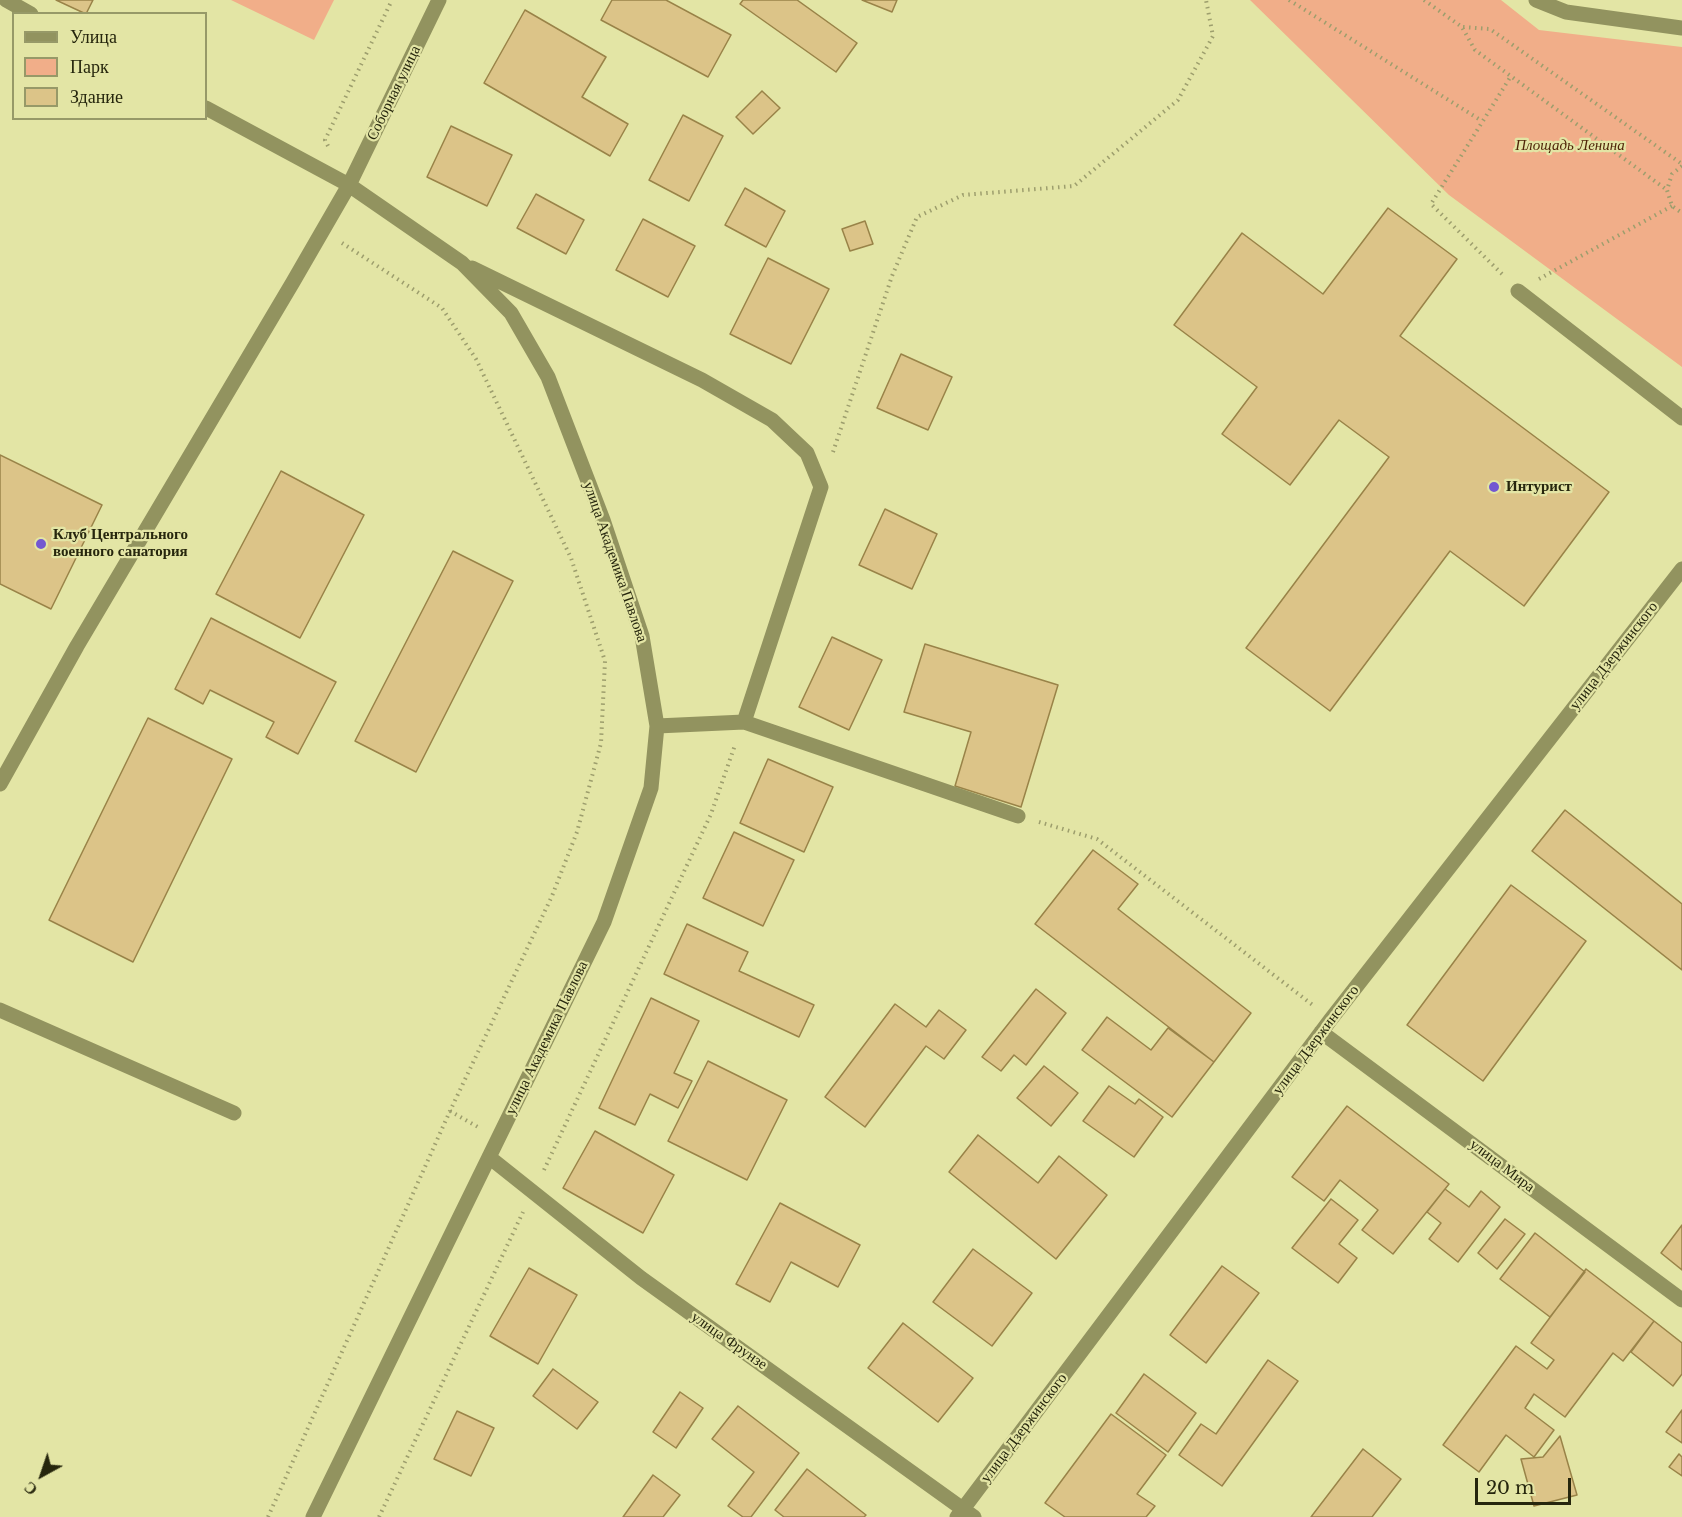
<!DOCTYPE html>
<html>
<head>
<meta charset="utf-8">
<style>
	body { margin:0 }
	#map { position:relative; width:1682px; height:1517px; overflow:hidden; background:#e3e5a5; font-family:"Libre Baskerville",serif }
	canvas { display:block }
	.legend { position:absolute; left:12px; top:12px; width:195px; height:108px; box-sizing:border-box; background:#e3e5a5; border:2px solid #979968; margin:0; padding:8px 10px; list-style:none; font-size:18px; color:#26260d }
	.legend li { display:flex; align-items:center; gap:12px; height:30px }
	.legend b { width:30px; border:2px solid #979968 }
	.north { position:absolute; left:12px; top:1445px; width:60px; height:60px; -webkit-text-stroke:4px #e3e5a5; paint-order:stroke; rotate:220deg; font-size:16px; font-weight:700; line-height:24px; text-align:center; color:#26260d }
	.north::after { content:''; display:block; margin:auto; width:21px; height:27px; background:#26260d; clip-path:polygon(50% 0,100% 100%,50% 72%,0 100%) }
	.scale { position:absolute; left:1475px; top:1478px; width:96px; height:27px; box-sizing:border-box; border:3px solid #26260d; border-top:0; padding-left:8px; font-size:18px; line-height:21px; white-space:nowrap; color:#26260d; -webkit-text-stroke:4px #e3e5a5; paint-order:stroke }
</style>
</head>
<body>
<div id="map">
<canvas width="1682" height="1517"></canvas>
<ul class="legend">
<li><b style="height:8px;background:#92935f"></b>Улица</li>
<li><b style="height:16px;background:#f1ae89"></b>Парк</li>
<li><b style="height:16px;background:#dcc488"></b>Здание</li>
</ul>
<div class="north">С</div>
<div class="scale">20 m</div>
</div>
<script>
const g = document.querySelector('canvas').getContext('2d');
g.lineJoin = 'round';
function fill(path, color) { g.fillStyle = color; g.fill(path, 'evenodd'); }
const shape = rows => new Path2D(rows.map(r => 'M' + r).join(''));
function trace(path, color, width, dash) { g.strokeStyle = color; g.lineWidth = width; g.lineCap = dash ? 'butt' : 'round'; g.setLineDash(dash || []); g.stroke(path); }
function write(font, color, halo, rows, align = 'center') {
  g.font = font + ' "Libre Baskerville",serif'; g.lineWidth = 4.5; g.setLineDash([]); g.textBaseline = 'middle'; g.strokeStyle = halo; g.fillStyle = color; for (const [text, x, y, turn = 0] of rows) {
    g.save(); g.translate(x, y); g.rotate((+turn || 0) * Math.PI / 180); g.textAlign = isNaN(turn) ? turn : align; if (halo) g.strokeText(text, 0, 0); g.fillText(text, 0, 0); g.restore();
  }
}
fill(shape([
	[231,0,334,0,314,40],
	[1250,0,1501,0,1539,30,1682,47,1682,367,1449,195]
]), '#f1ae89');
const building = shape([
	[56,0,93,0,86,14,56,0],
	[612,0,666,0,731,35,708,77,601,20,612,0],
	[743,0,797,0,857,43,836,72,740,4,743,0],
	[862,0,897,0,892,12,862,0],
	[525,10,606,57,582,97,628,124,610,156,484,83,525,10],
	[762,91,780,108,753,134,736,117,762,91],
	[683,115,723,136,689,201,649,180,683,115],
	[451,126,512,155,487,206,427,177,451,126],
	[745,188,785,211,766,247,725,225,745,188],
	[536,194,584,220,566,254,517,228,536,194],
	[1388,208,1457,259,1400,336,1609,492,1524,606,1450,551,1330,711,1246,648,1389,457,1339,420,1290,485,1222,434,1257,387,1174,325,1242,233,1323,294,1388,208],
	[643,219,695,246,668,297,616,270,643,219],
	[865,221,873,244,850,251,842,229,865,221],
	[768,258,829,289,791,364,730,334,768,258],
	[901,354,952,377,928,430,877,408,901,354],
	[0,455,102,505,51,609,0,584,0,455],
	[281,471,364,515,300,638,216,594,281,471],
	[885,509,937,534,912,589,859,565,885,509],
	[453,551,513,581,416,772,355,741,453,551],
	[211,618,336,682,298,754,266,737,274,722,210,690,203,704,175,689,211,618],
	[832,637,882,660,849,730,799,707,832,637],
	[925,644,1058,685,1021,807,955,786,971,732,904,712,925,644],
	[148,718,232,759,133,962,49,920,148,718],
	[768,759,833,787,804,852,740,823,768,759],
	[1565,810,1682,904,1682,970,1532,851,1565,810],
	[734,832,794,860,763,926,703,898,734,832],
	[1093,850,1138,884,1118,909,1251,1013,1214,1062,1035,924,1093,850],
	[1511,885,1586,941,1483,1081,1407,1025,1511,885],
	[687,924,748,952,739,971,814,1005,799,1037,664,974,687,924],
	[1036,989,1066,1013,1026,1065,1014,1055,1001,1071,982,1057,1036,989],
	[651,998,699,1021,674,1073,692,1081,678,1108,650,1094,635,1125,599,1108,651,998],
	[895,1004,926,1027,939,1010,966,1030,944,1059,926,1046,865,1127,825,1097,895,1004],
	[1107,1017,1151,1050,1168,1028,1214,1062,1172,1117,1082,1050,1107,1017],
	[708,1061,787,1100,747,1180,668,1141,708,1061],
	[1044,1066,1078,1093,1051,1126,1017,1098,1044,1066],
	[1109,1086,1135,1104,1139,1099,1163,1117,1134,1157,1083,1121,1109,1086],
	[1347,1106,1449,1184,1393,1254,1362,1230,1378,1210,1340,1180,1324,1201,1292,1177,1347,1106],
	[595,1131,674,1175,643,1233,563,1188,595,1131],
	[978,1135,1038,1183,1059,1156,1107,1195,1056,1259,949,1172,978,1135],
	[1445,1189,1469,1207,1481,1191,1500,1207,1458,1262,1429,1239,1441,1223,1427,1212,1445,1189],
	[1331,1199,1358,1220,1339,1244,1357,1258,1338,1283,1292,1248,1331,1199],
	[780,1203,860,1245,838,1287,791,1262,770,1302,736,1284,780,1203],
	[1505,1219,1525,1234,1497,1269,1478,1253,1505,1219],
	[1682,1225,1682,1270,1661,1253,1682,1225],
	[1535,1233,1585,1272,1550,1317,1500,1279,1535,1233],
	[973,1249,1032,1293,992,1346,933,1302,973,1249],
	[1222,1266,1259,1293,1206,1363,1170,1335,1222,1266],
	[529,1268,577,1295,538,1364,490,1336,529,1268],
	[1586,1269,1654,1321,1623,1361,1613,1353,1565,1417,1534,1394,1525,1408,1554,1430,1534,1457,1506,1435,1479,1472,1443,1445,1516,1346,1547,1369,1554,1360,1531,1343,1586,1269],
	[1654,1321,1682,1343,1682,1374,1673,1386,1631,1352,1654,1321],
	[903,1323,973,1378,938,1422,868,1368,903,1323],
	[1268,1360,1298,1381,1222,1486,1179,1455,1201,1424,1216,1434,1268,1360],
	[553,1369,598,1402,577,1429,533,1396,553,1369],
	[1144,1374,1196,1413,1168,1452,1116,1413,1144,1374],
	[680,1392,703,1408,676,1448,653,1432,680,1392],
	[738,1406,799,1453,751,1517,743,1517,728,1506,754,1472,712,1439,738,1406],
	[1682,1410,1682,1443,1666,1432,1682,1410],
	[457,1411,494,1428,471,1476,434,1459,457,1411],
	[1111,1414,1166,1455,1137,1494,1155,1506,1146,1517,1065,1517,1045,1503,1111,1414],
	[1560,1436,1577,1495,1534,1506,1521,1459,1543,1457,1560,1436],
	[1363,1449,1401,1479,1372,1517,1311,1517,1363,1449],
	[1679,1454,1682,1457,1682,1476,1669,1467,1679,1454],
	[807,1469,866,1515,864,1517,784,1517,775,1510,807,1469],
	[653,1475,680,1495,663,1517,623,1517,653,1475]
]);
fill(building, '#dcc488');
trace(building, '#998348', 1.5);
trace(shape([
	[1289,0,1482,121],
	[1424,0,1462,27,1475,50,1667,190],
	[1463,27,1490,29,1682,164],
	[328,146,325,140,392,0],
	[1682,166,1672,174,1667,190,1672,206,1682,213],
	[1502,274,1431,204,1511,76],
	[1539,279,1672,206],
	[833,452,892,276,917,217,963,195,1074,186,1178,100,1213,36,1206,0],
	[1039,822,1097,839,1314,1006],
	[450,1111,478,1127],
	[544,1170,711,814,735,745],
	[268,1517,450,1111,552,896,577,832,601,743,605,661,571,558,476,359,442,308,342,243],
	[379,1517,523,1212]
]), '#9d9e6d', 4, [1.5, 4.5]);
trace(shape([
	[6,0,31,14],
	[1536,0,1566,12,1682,28],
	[206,108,349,185,462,263,511,313,548,377,603,520,642,636,657,726,651,788,604,922,313,1517],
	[472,268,702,380,772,420,807,453,821,487,744,722],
	[1518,291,1682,418],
	[657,726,744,722,1018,816],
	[0,784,77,646,293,282,349,185,439,0],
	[0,1010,234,1113],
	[1321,1032,1682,1300],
	[489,1157,641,1278,974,1517],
	[957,1517,1331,1019,1682,569]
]), '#92935f', 15);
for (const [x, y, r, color] of [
	[1494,487,6,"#7357d1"],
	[41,544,6,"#7357d1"]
]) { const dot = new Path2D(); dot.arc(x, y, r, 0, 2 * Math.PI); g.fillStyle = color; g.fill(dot); trace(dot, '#e3e5a5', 2); }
write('15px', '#26260d', '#e3e5a5', [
	["Соборная улица",394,93,-64],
	["улица Академика Павлова",615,562,71],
	["улица Дзержинского",1614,656,-52],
	["улица Академика Павлова",547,1038,-64],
	["улица Дзержинского",1316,1040,-53],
	["улица Мира",1502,1166,37],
	["улица Фрунзе",729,1341,35],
	["улица Дзержинского",1024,1428,-53]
]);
write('italic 15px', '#502509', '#e3e5a5', [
	["Площадь Ленина",1570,146]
]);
write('bold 15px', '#26260d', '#e3e5a5', [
	["Интурист",1506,487],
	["Клуб Центрального",53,535],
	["военного санатория",53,552]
], 'left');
</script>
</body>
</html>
